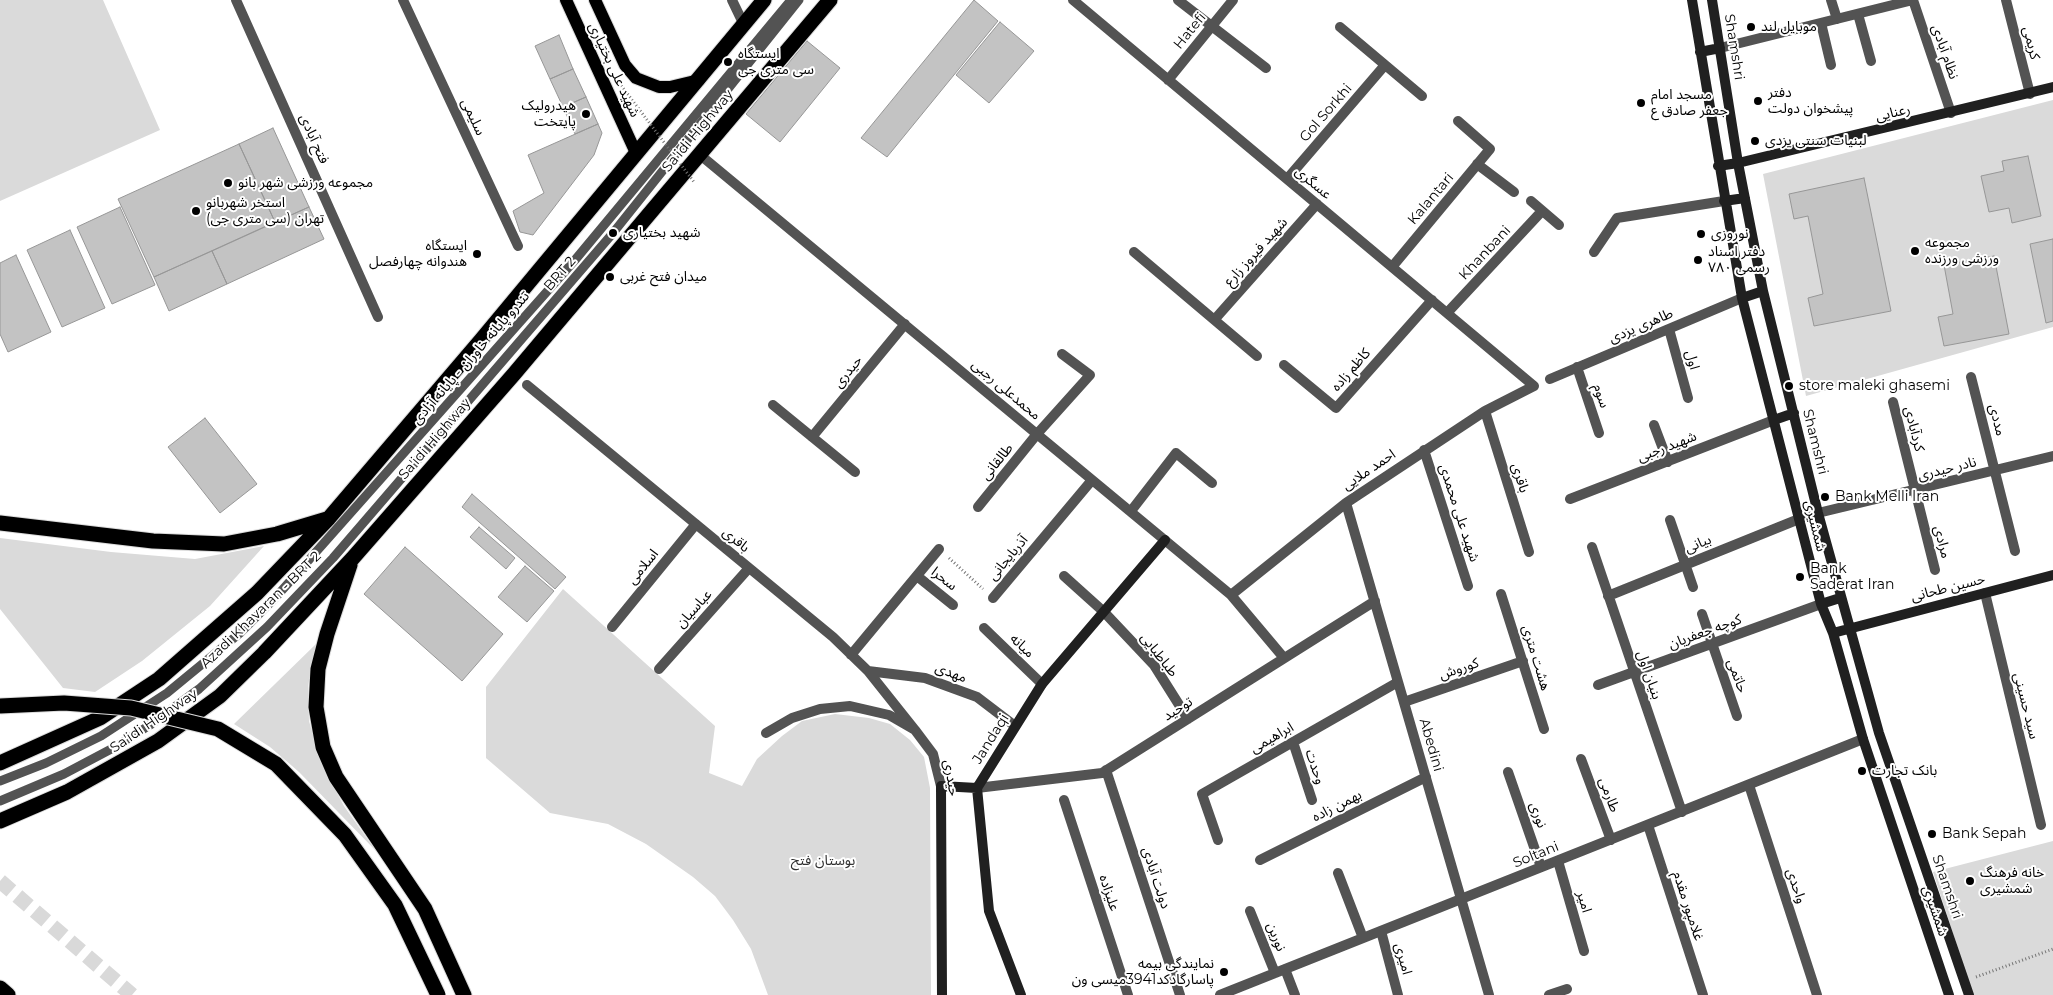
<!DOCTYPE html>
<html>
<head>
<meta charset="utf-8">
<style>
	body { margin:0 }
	canvas { display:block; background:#fff }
</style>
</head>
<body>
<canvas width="2053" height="995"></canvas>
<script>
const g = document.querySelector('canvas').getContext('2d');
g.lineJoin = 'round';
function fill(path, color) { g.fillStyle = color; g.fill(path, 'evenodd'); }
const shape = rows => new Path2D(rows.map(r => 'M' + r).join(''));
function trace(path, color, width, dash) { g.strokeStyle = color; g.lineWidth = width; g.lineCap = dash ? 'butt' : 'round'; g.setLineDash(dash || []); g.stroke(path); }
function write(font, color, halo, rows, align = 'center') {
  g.font = font + ' Montserrat,"Noto Sans Arabic",sans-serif'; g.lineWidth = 4; g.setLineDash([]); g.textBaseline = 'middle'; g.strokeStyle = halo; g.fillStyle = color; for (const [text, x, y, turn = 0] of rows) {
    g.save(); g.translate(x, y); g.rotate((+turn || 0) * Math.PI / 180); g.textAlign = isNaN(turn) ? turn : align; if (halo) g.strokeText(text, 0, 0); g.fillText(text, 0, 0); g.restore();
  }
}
fill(shape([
	[0,0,103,0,160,130,0,201],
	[2053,100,2053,327,1806,396,1763,174],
	[0,538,111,552,195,559,264,546,210,606,142,661,95,692,63,688,0,609],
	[563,589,715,726,709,773,742,786,757,759,782,736,802,721,835,714,869,718,890,724,910,740,924,757,930,788,931,995,768,995,751,949,733,920,715,896,693,877,646,844,608,824,550,813,486,758,486,687],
	[316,644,308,686,309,721,321,763,344,806,376,851,299,772,270,747,234,724],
	[2053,841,2053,995,1973,995,1933,872]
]), '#dadada');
const building = shape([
	[974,0,998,21,887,157,861,138,974,0],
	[1000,22,1034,51,989,103,956,75,1000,22],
	[559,35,573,69,550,79,535,46,559,35],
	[807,41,840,68,780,142,746,114,807,41],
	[573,69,586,97,563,107,550,79,573,69],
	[586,97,598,124,575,134,563,107,586,97],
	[598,124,602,133,594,155,533,235,520,232,513,211,544,193,528,155,598,124],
	[273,128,309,207,275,222,239,144,273,128],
	[239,144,275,222,154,277,118,199,239,144],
	[2028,156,2041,216,2012,223,2009,208,1989,212,1981,176,2004,171,2002,161,2028,156],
	[1864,178,1891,311,1814,326,1808,298,1823,294,1808,216,1794,219,1789,194,1864,178],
	[120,207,155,285,112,304,77,227,120,207],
	[309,207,324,239,227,284,212,251,309,207],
	[70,230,105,308,62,327,27,250,70,230],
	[2053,239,2053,321,2046,323,2030,244,2053,239],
	[212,251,227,284,169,311,154,277,212,251],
	[16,255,51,332,8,352,0,334,0,263,16,255],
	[1994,256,2009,334,1944,346,1938,317,1953,314,1944,265,1994,256],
	[205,418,257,484,220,513,168,447,205,418],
	[472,494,566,577,555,589,462,507,472,494],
	[479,527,515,558,506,569,470,537,479,527],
	[405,547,503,634,462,681,364,594,405,547],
	[525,566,554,591,527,622,498,597,525,566]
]);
fill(building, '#c3c3c3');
trace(building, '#979797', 1);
trace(shape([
	[0,881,132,995]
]), '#d9d9d9', 15, [15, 8]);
const primary = shape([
	[566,0,636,153],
	[595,0,625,65,636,78,659,87,670,87,699,80]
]);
const highway = shape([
	[0,523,153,541,224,544,277,534,327,519],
	[350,565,327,634,318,669,316,707,323,747,336,777,425,909,464,995],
	[0,763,100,718,159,679,257,593,329,518,481,340,764,0],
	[0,821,67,792,158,741,220,696,264,653,352,559,514,374,830,0],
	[0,988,8,995]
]);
trace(primary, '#dbdbdb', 14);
trace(highway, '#dbdbdb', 17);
trace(shape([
	[949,558,983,589],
	[1976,977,2053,949]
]), '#757575', 3, [1, 2.5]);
trace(shape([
	[0,781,46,763,101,736,167,693,240,633,276,597,575,260,791,0],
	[0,801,64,774,115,747,150,725,199,689,267,627,333,558,613,233,799,0]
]), '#535353', 9);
trace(shape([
	[236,0,378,317],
	[403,0,518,246],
	[732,0,744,25],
	[1073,0,1534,386,1485,411,1346,503,1231,595],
	[1178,0,1266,68],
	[1831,0,1837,19],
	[2006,0,2030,94],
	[1858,14,1871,61],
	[1821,23,1831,65],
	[1340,27,1422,96],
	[1720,48,1913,0,1951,113],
	[1168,80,1233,0],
	[699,154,1231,595,1284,658],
	[1477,164,1514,192],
	[1287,179,1385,65],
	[1531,201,1559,225],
	[1134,252,1257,356],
	[1594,252,1617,218,1724,201],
	[1392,267,1490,149,1458,121],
	[1447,313,1542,211],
	[1215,319,1317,204],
	[1669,329,1688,398],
	[1284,365,1336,408,1432,300],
	[1577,367,1599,433],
	[1971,377,2015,551],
	[1550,379,1742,298],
	[527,385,833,637,868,671,915,730],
	[1893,402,1935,570],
	[773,405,855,472],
	[1485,411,1529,552],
	[1654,425,1668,462],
	[812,437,905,324],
	[1424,450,1468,586],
	[1570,499,1774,420],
	[1346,503,1489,995],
	[978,507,1037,434,1090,375,1062,354],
	[1131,511,1176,453,1212,483],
	[1818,513,2053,456],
	[1670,520,1693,587],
	[1592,547,1682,812],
	[917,576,953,605],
	[1064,576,1104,612,1154,665,1188,719],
	[1985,593,2041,825],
	[1501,594,1544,729],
	[1608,596,1799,519],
	[993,598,1092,480],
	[1702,614,1737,716],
	[612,627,696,524],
	[984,628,1042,684],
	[851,655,939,549],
	[659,669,749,568],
	[868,671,925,678,977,697,1015,726],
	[1598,685,1821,604],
	[1404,702,1523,661],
	[766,733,792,718,820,709,850,706,889,715,915,730,933,754,941,786],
	[1293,742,1312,800],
	[1581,759,1611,840],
	[1106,770,1180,995],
	[1508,772,1541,867],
	[1749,785,1817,995],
	[977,788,1102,773,1375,601],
	[1064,800,1128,995],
	[1648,825,1703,995],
	[1218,840,1202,794,1398,682],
	[1260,860,1426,777],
	[1558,861,1584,951],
	[1338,873,1363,938],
	[1250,911,1275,973],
	[1381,931,1398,995],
	[1285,969,1295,995],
	[1220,995,1863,739],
	[1549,995,1567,989]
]), '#535353', 10);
trace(shape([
	[1692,0,1742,298,1821,604,1833,633,1863,739,1949,995],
	[1712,0,1738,163,1763,291,1818,513,1879,733,1969,995],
	[1700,52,1720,48],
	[1718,166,1738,163,2053,87],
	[1724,201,1745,198],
	[1742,298,1763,291],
	[1774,420,1794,413],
	[1799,519,1818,513],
	[1821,604,1840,598],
	[1833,633,2053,575],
	[942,995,941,786,977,788],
	[1021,995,989,911,977,788,1042,684,1165,540]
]), '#202020', 10);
trace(primary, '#000', 12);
trace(highway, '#000', 15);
const highwayBridge = shape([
	[0,706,64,703,131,708,218,729,276,764,345,835,395,905,438,995]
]);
trace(highwayBridge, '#dbdbdb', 17, []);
trace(shape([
	[617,80,694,182]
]), '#757575', 3, [1, 2.5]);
trace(highwayBridge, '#000', 15);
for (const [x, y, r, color] of [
	[1751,27,5,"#000"],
	[728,62,5,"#000"],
	[1758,101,5,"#000"],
	[1641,103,5,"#000"],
	[586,114,5,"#000"],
	[1755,141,5,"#000"],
	[228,183,5,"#000"],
	[196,211,5,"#000"],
	[613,233,5,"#000"],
	[1701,234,5,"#000"],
	[1915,251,5,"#000"],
	[477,254,5,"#000"],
	[1698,260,5,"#000"],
	[610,277,5,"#000"],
	[1789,386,5,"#000"],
	[1825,497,5,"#000"],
	[1800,577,5,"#000"],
	[1862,771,5,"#000"],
	[1932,834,5,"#000"],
	[1970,881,5,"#000"],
	[1224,972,5,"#000"]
]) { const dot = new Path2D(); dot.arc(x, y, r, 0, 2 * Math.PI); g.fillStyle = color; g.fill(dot); trace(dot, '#fff', 2); }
write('14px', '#000', '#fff', [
	["موبایل لند",1761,27],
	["ایستگاه",738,54],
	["سی متری جی",738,70],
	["دفتر",1768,93],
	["پیشخوان دولت",1768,109],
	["مسجد امام",1651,95],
	["جعفر صادق ع",1651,111],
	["هیدرولیک",576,106,"right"],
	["پایتخت",576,122,"right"],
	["لبنیات سنتی یزدی",1765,141],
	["مجموعه ورزشی شهر بانو",238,183],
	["استخر شهربانو",206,203],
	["تهران (سی متری جی)",206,219],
	["شهید بختیاری",623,233],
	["نوروزی",1711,234],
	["مجموعه",1925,243],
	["ورزشی ورزنده",1925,259],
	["ایستگاه",467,246,"right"],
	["هندوانه چهارفصل",467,262,"right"],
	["دفتر اسناد",1708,252],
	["رسمی ۷۸۰",1708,268],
	["میدان فتح غربی",620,277],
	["store maleki ghasemi",1799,386],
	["Bank Melli Iran",1835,497],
	["Bank",1810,569],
	["Saderat Iran",1810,585],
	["بانک تجارت",1872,771],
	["Bank Sepah",1942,834],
	["خانه فرهنگ",1980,873],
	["شمشیری",1980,889],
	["نمایندگی بیمه",1214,964,"right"],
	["پاسارگادکد3941میسی ون",1214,980,"right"]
], 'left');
write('14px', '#000', '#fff', [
	["Hatefi",1190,31,-51],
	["کریمی",2031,43,76],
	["Shamshri",1734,47,81],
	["نظام آبادی",1945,52,71],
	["شهید علی بختیاری",614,70,65],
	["Gol Sorkhi",1326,113,-49],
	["رعنایی",1893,113,-13],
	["سلیمی",473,117,65],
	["Sa'idi Highway",698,131,-50],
	["فتح آبادی",314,139,66],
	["عسگری",1313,183,40],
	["Kalantari",1431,199,-50],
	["شهید فیروز زارع",1256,252,-48],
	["Khanbani",1485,253,-47],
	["BRT 2",560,274,-49],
	["طاهری یزدی",1641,326,-23],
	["تندرو پایانه خاوران - پایانه آزادی",471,358,-49],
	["اول",1692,360,75],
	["کاظم زاده",1351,370,-49],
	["حیدری",848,372,-51],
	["محمدعلی رجبی",1006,390,40],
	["سوم",1601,396,71],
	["مددی",1997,420,76],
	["کردآبادی",1914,429,76],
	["Sa'idi Highway",435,439,-49],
	["Shamshri",1815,442,76],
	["شهید رجبی",1667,447,-21],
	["طالقانی",997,462,-51],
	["نادر حیدری",1947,469,-14],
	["احمد ملایی",1369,470,-34],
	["باقری",1520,478,73],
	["شهید علی محمدی",1459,513,72],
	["شمشیری",1815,526,76],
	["باقری",736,540,40],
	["مرادی",1942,542,76],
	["بیانی",1698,544,-22],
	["آذربایجانی",1008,558,-50],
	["اسلامی",643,567,-51],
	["سحرا",944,579,38],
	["حسین طحانی",1948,588,-14],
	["عباسیان",694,609,-48],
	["Azadi Khavaran - BRT 2",261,610,-44],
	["کوچه جعفریان",1705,632,-20],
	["میانه",1022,646,44],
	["طباطبایی",1159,655,52],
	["هشت متری",1536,658,73],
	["کوروش",1459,669,-19],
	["مهدی",951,673,21],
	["بنیان اول",1649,675,71],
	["حاتمی",1737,676,70],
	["سید حسینی",2026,706,76],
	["توحید",1178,709,-32],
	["Sa'idi Highway",154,721,-34],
	["ابراهیمی",1272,738,-30],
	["Jandaqi",991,739,-58],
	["Abedini",1431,745,74],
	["وحدت",1315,767,72],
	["حیدری",951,778,81],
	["طارمی",1609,795,70],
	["بهمن زاده",1337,806,-27],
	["نوری",1538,815,71],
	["Soltani",1536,855,-22],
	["دولت آبادی",1156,878,72],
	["واحدی",1796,886,72],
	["Shamshri",1947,887,71],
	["علیزاده",1109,893,72],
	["امیر",1584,902,74],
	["غلامپور مقدم",1688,906,72],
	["شمشیری",1935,911,71],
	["نورین",1276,937,68],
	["امیری",1403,959,75]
]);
write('14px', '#313131', '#fff', [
	["بوستان فتح",823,861]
]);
</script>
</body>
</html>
